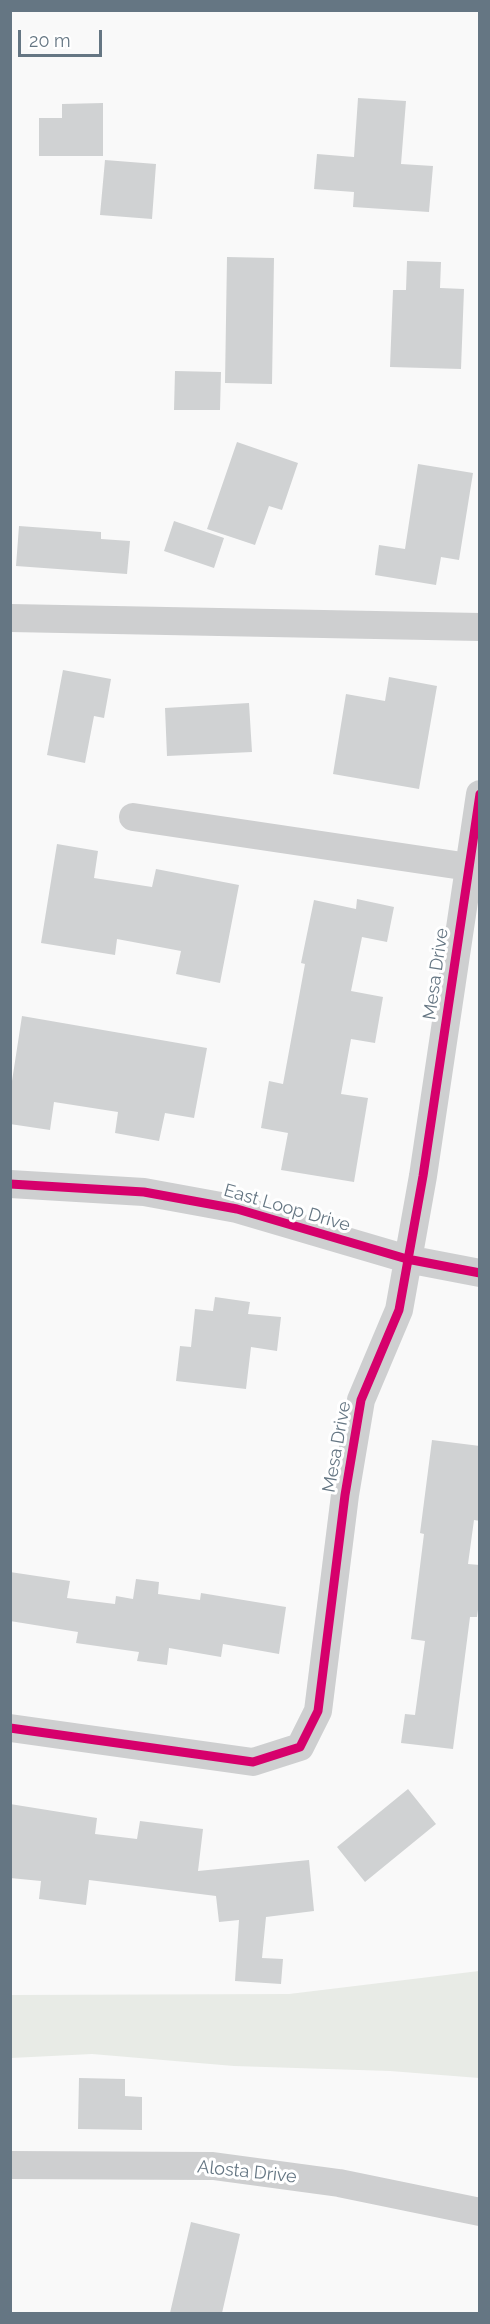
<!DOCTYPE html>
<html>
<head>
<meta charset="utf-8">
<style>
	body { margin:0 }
	#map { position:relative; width:490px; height:2324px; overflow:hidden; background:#f9f9f9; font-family:Raleway,sans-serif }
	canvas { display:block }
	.frame { position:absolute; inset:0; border:12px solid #657683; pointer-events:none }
	.scale { position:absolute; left:18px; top:30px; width:84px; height:27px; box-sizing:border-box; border:3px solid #657683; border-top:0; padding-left:8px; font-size:18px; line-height:21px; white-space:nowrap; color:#657683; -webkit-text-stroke:4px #fff; paint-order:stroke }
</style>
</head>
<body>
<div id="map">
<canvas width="490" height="2324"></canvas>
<div class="frame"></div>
<div class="scale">20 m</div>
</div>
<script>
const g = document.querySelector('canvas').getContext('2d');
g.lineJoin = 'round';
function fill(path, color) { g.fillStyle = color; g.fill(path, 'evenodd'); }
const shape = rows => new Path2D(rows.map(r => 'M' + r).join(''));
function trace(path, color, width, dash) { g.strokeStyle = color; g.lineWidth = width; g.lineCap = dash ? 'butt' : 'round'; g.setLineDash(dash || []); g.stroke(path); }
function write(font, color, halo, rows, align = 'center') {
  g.font = font + ' Raleway,sans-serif'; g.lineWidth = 6; g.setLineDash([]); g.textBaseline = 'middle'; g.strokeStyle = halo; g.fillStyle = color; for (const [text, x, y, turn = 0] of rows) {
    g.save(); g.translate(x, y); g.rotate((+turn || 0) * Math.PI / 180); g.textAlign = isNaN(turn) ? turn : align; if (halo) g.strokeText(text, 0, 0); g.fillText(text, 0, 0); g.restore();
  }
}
fill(shape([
	[479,1971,479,2078,390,2071,234,2066,92,2054,11,2058,11,1995,289,1994]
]), '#e8ebe6');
fill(shape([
	[358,98,406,101,401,164,433,166,429,212,353,207,354,192,314,189,317,154,354,157],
	[103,103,103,156,39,156,39,118,62,118,62,104],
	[105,160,156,164,152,219,100,215],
	[227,257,274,258,272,384,225,383],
	[407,261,441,262,440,288,464,289,461,369,390,367,393,290,406,290],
	[175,371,221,372,220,410,174,410],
	[237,442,298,463,282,510,269,506,255,545,207,529],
	[418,464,473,473,459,560,441,557,436,585,375,575,379,545,405,549],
	[174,521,224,538,214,568,164,551],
	[19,526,101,532,101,539,130,541,127,574,16,566],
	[63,670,111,679,104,718,94,716,85,763,47,755],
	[389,677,437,686,419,789,333,774,346,694,385,701],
	[249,703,252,752,167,756,165,708],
	[57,844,98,851,94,878,152,887,156,869,239,885,220,983,176,974,181,951,117,939,115,955,41,943],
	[357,899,394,907,387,942,362,937,351,991,383,997,375,1043,351,1039,341,1094,368,1098,354,1182,281,1170,288,1133,261,1128,269,1081,283,1084,305,964,301,963,314,900,356,909],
	[22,1016,207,1048,194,1118,165,1113,159,1141,115,1133,118,1112,54,1102,50,1130,10,1124,10,1094],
	[215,1297,250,1302,248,1314,281,1317,277,1351,251,1347,246,1389,176,1381,180,1346,191,1347,195,1309,213,1311],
	[432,1440,480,1446,480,1521,474,1520,468,1564,480,1565,480,1595,477,1617,470,1617,453,1749,401,1743,405,1714,415,1715,425,1641,411,1639,424,1534,420,1533],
	[10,1572,70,1581,67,1598,115,1604,116,1596,133,1599,136,1579,159,1582,158,1594,200,1600,201,1593,286,1607,279,1654,223,1644,221,1657,169,1648,167,1665,137,1661,139,1652,76,1643,78,1632,10,1621],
	[408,1789,436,1824,365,1882,337,1847],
	[10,1804,97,1818,95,1834,137,1839,140,1821,203,1829,198,1871,309,1860,314,1911,266,1917,262,1958,283,1959,281,1984,235,1981,239,1920,219,1922,216,1896,89,1880,86,1905,39,1899,41,1881,10,1878],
	[79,2078,125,2079,125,2096,142,2097,142,2130,78,2129],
	[191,2222,240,2234,222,2313,170,2313]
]), '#d0d2d3');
trace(shape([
	[10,618,480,627],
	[133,817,469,867],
	[10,1184,144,1192,237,1209,407,1259,480,1273],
	[10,1728,253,1762,300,1747,318,1711,345,1495,361,1400,399,1310,423,1176,480,794],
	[10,2165,213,2166,339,2183,480,2212]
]), '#cecfd0', 28);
trace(shape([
	[10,1184,144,1192,237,1209,407,1259,480,1273],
	[10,1728,253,1762,300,1747,318,1711,345,1495,361,1400,399,1310,423,1176,480,794]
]), '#d6006c', 9);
write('18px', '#657683', '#fff', [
	["Mesa Drive",436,974,-82],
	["East Loop Drive",287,1208,16],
	["Mesa Drive",337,1447,-80],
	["Alosta Drive",247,2172,6]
]);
</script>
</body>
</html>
